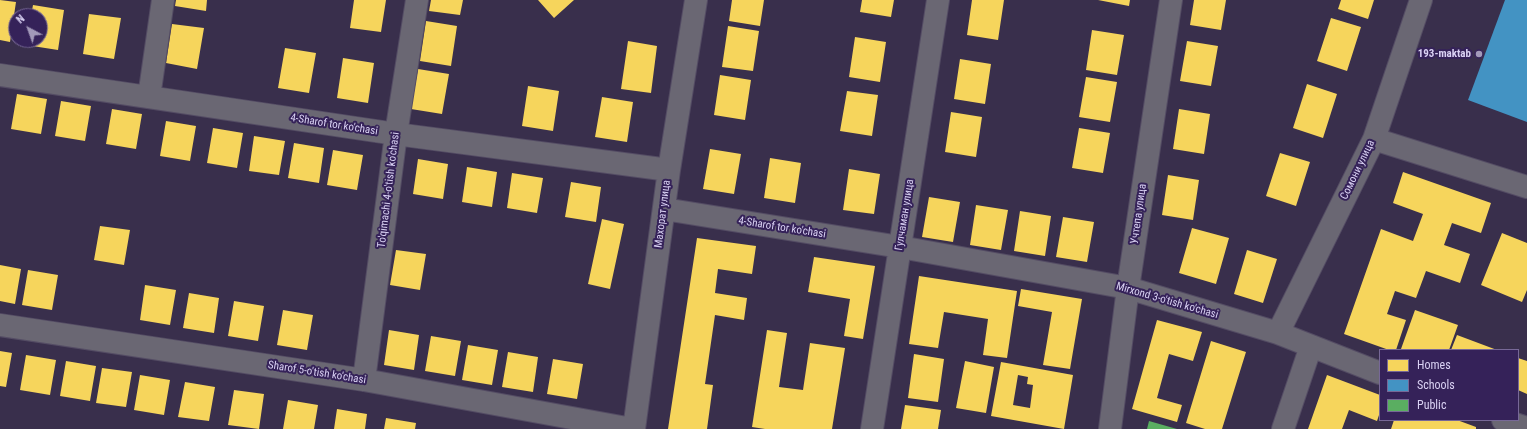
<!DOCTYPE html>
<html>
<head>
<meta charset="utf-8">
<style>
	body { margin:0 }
	#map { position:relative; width:1527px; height:429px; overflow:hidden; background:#392f4c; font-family:"Roboto Condensed",sans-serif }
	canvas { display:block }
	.legend { position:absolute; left:1379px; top:349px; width:140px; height:72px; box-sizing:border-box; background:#352259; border:1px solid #776897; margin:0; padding:5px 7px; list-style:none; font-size:12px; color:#dad2f4 }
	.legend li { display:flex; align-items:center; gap:8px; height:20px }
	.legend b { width:20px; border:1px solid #776897 }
	.north { position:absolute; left:8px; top:8px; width:40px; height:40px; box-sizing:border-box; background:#352259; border:1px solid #776897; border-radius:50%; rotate:319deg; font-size:11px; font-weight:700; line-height:16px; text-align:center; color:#dad2f4 }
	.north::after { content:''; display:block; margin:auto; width:14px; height:18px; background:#a299b9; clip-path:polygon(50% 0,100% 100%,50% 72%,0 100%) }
</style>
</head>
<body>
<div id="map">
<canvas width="1527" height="429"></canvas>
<ul class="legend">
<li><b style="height:11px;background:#f6d55c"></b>Homes</li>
<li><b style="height:11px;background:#4393c3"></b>Schools</li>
<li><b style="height:11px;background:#5aae61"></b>Public</li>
</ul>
<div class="north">N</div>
</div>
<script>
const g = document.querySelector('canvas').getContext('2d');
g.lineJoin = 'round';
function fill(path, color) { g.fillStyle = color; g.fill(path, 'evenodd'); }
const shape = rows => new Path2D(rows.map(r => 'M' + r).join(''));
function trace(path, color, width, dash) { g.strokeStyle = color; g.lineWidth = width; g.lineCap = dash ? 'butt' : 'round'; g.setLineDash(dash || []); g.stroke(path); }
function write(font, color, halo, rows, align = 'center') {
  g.font = font + ' "Roboto Condensed",sans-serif'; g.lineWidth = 4; g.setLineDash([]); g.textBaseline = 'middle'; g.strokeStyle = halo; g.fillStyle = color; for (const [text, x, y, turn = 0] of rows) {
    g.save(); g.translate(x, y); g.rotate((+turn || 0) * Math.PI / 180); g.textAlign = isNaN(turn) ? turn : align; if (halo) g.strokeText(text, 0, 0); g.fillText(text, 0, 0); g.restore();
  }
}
fill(shape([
	[0,0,16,2,10,42,0,40],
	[176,0,207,0,206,11,175,6],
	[354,0,386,0,381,32,350,28],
	[431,0,463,0,460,15,429,11],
	[538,0,574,0,554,18],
	[732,0,764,0,760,26,729,21],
	[862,0,894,0,891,17,860,12],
	[972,0,1004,0,998,40,967,35],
	[1098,0,1130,0,1129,6],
	[1194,0,1226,0,1221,30,1190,25],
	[1341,0,1374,0,1368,19,1338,9],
	[33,5,64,10,58,50,26,45,27,40,40,40,40,16,31,16],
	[89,14,121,18,114,59,83,54],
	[1331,18,1361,27,1347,71,1317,61],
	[426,21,457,26,451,66,420,61],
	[172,24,204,28,197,69,166,63],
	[728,26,759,31,753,71,722,67],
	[1092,30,1124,35,1117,75,1086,70],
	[855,37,886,42,880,82,849,77],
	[628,41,657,46,651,93,621,89],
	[1187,41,1218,46,1211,86,1180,81],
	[285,48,316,53,309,93,278,88],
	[343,58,374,63,368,103,337,98],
	[960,59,991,64,985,104,954,99],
	[418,69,449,74,442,114,411,109],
	[720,75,751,80,745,120,714,115],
	[1086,77,1117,82,1110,122,1079,117],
	[1307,84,1337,94,1323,138,1293,128],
	[528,86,559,91,553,131,522,126],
	[847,91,878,95,872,136,840,131],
	[17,94,47,99,41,134,11,129],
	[602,97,633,102,627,142,595,137],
	[61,101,91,106,85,141,55,136],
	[112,109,142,114,136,149,106,144],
	[1179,109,1210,114,1204,154,1173,149],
	[951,112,982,117,976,157,945,152],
	[166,121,196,126,190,161,160,156],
	[213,128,243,133,237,168,207,163],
	[1079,128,1110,133,1103,173,1072,168],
	[254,136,285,141,279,175,249,171],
	[294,143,324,148,319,183,288,178],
	[710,149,741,154,734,194,703,189],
	[333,150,363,155,357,190,327,185],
	[1280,153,1310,162,1296,206,1266,196],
	[770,158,801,163,795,203,764,198],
	[418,159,448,164,443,199,413,194],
	[467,167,497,172,492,207,462,202],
	[849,169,880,174,874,214,843,210],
	[1403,172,1491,203,1481,233,1452,223,1444,245,1470,254,1460,283,1426,271,1416,298,1395,291,1387,314,1406,320,1396,350,1389,350,1344,334,1381,229,1413,241,1423,214,1393,203],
	[512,173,543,178,537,213,507,208],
	[1168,175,1199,180,1193,220,1162,215],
	[571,182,601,187,596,222,565,217],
	[929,197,960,202,953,242,922,237],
	[976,205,1008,210,1001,250,970,245],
	[1020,211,1051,216,1045,256,1014,251],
	[1063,217,1094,222,1087,262,1056,257],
	[602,219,624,224,610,289,588,284],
	[100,226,130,230,124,265,94,260],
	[1192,228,1229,238,1216,284,1179,273],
	[1502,233,1527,243,1527,290,1522,302,1481,285],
	[697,238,756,246,752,274,718,269,715,293,747,298,744,320,715,315,705,384,713,385,707,429,668,429],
	[396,250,426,254,420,290,390,285],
	[1247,250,1277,259,1263,303,1234,294],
	[814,257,875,266,863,339,844,336,850,299,808,292],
	[0,265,21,269,15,304,0,301],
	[28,270,58,275,52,310,22,305],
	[919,276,1017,291,1007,358,983,355,988,319,944,312,938,348,909,344],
	[145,285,176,290,170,325,140,320],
	[1021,289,1082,299,1070,369,1043,365,1052,312,1018,306],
	[189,293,219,298,214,333,183,328],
	[234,301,264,306,258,341,228,336],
	[283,310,313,315,307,350,277,345],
	[1415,310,1458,325,1449,350,1401,349],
	[1157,320,1202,332,1193,361,1169,354,1157,398,1182,405,1177,422,1132,409],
	[389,330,419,335,414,370,384,365],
	[767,330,787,333,779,387,803,390,810,343,845,348,832,429,765,429,752,427],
	[1457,335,1497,350,1451,350],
	[431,336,461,341,455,376,425,371],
	[1211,341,1246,352,1222,429,1205,429,1186,423],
	[468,345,498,350,492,385,462,380],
	[0,351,12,353,6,387,0,386],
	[508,352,538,357,533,392,502,387],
	[914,354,944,359,938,402,908,398],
	[26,355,56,360,50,395,20,390],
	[1518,358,1527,361,1527,394,1518,390],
	[553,359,583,364,577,399,547,394],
	[66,361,96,366,90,401,60,396],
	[965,361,994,367,986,413,956,408],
	[1001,362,1073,375,1064,429,991,416],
	[1018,375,1028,377,1027,384,1033,385,1030,408,1013,405],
	[102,368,132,372,126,407,96,403],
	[140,375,170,380,164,415,134,410],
	[1327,375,1380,395,1380,412,1377,421,1349,410,1342,429,1308,429],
	[185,382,215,387,209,421,178,417],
	[234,390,264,394,259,429,228,425],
	[288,400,318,405,314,429,283,429],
	[905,405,941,410,938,429,901,429],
	[337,409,367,414,365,429,334,429],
	[386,418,416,423,415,429,384,429],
	[1394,420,1457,420,1476,427,1476,429,1391,429]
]), '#f6d55c');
fill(shape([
	[1505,0,1527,0,1527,122,1468,100]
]), '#4393c3');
fill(shape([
	[1149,421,1177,429,1147,429]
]), '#5aae61');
const minor = shape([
	[0,75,396,134,669,170],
	[149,97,163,0],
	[1374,139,1527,187],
	[664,209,900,247,1128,288,1278,333,1380,373],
	[0,325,364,380,632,429],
	[1278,333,1374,139,1421,0],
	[364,380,396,134,417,0],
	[1503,420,1527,428],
	[634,429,669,170,696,0],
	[872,429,938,0],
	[1110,429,1128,288,1171,0],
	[1283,429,1311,346]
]);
trace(minor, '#544c64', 24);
trace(minor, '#6a6773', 22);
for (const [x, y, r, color] of [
	[1479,54,4,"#a299b9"]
]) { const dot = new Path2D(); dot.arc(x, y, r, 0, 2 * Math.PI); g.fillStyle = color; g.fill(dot); trace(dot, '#352259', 1.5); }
write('bold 11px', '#dad2f4', '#352259', [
	["193-maktab",1471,54]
], 'right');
write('11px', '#dad2f4', '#352259', [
	["4-Sharof tor ko'chasi",334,125,9],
	["Сомони улица",1358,170,-64],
	["To'qimachi 4-o'tish ko'chasi",389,190,-83],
	["Махорат улица",663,214,-83],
	["Учтепа улица",1139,214,-82],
	["Гулчаман улица",905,215,-81],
	["4-Sharof tor ko'chasi",782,228,9],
	["Mirxond 3-o'tish ko'chasi",1167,301,16],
	["Sharof 5-o'tish ko'chasi",317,373,9]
]);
</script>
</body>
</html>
